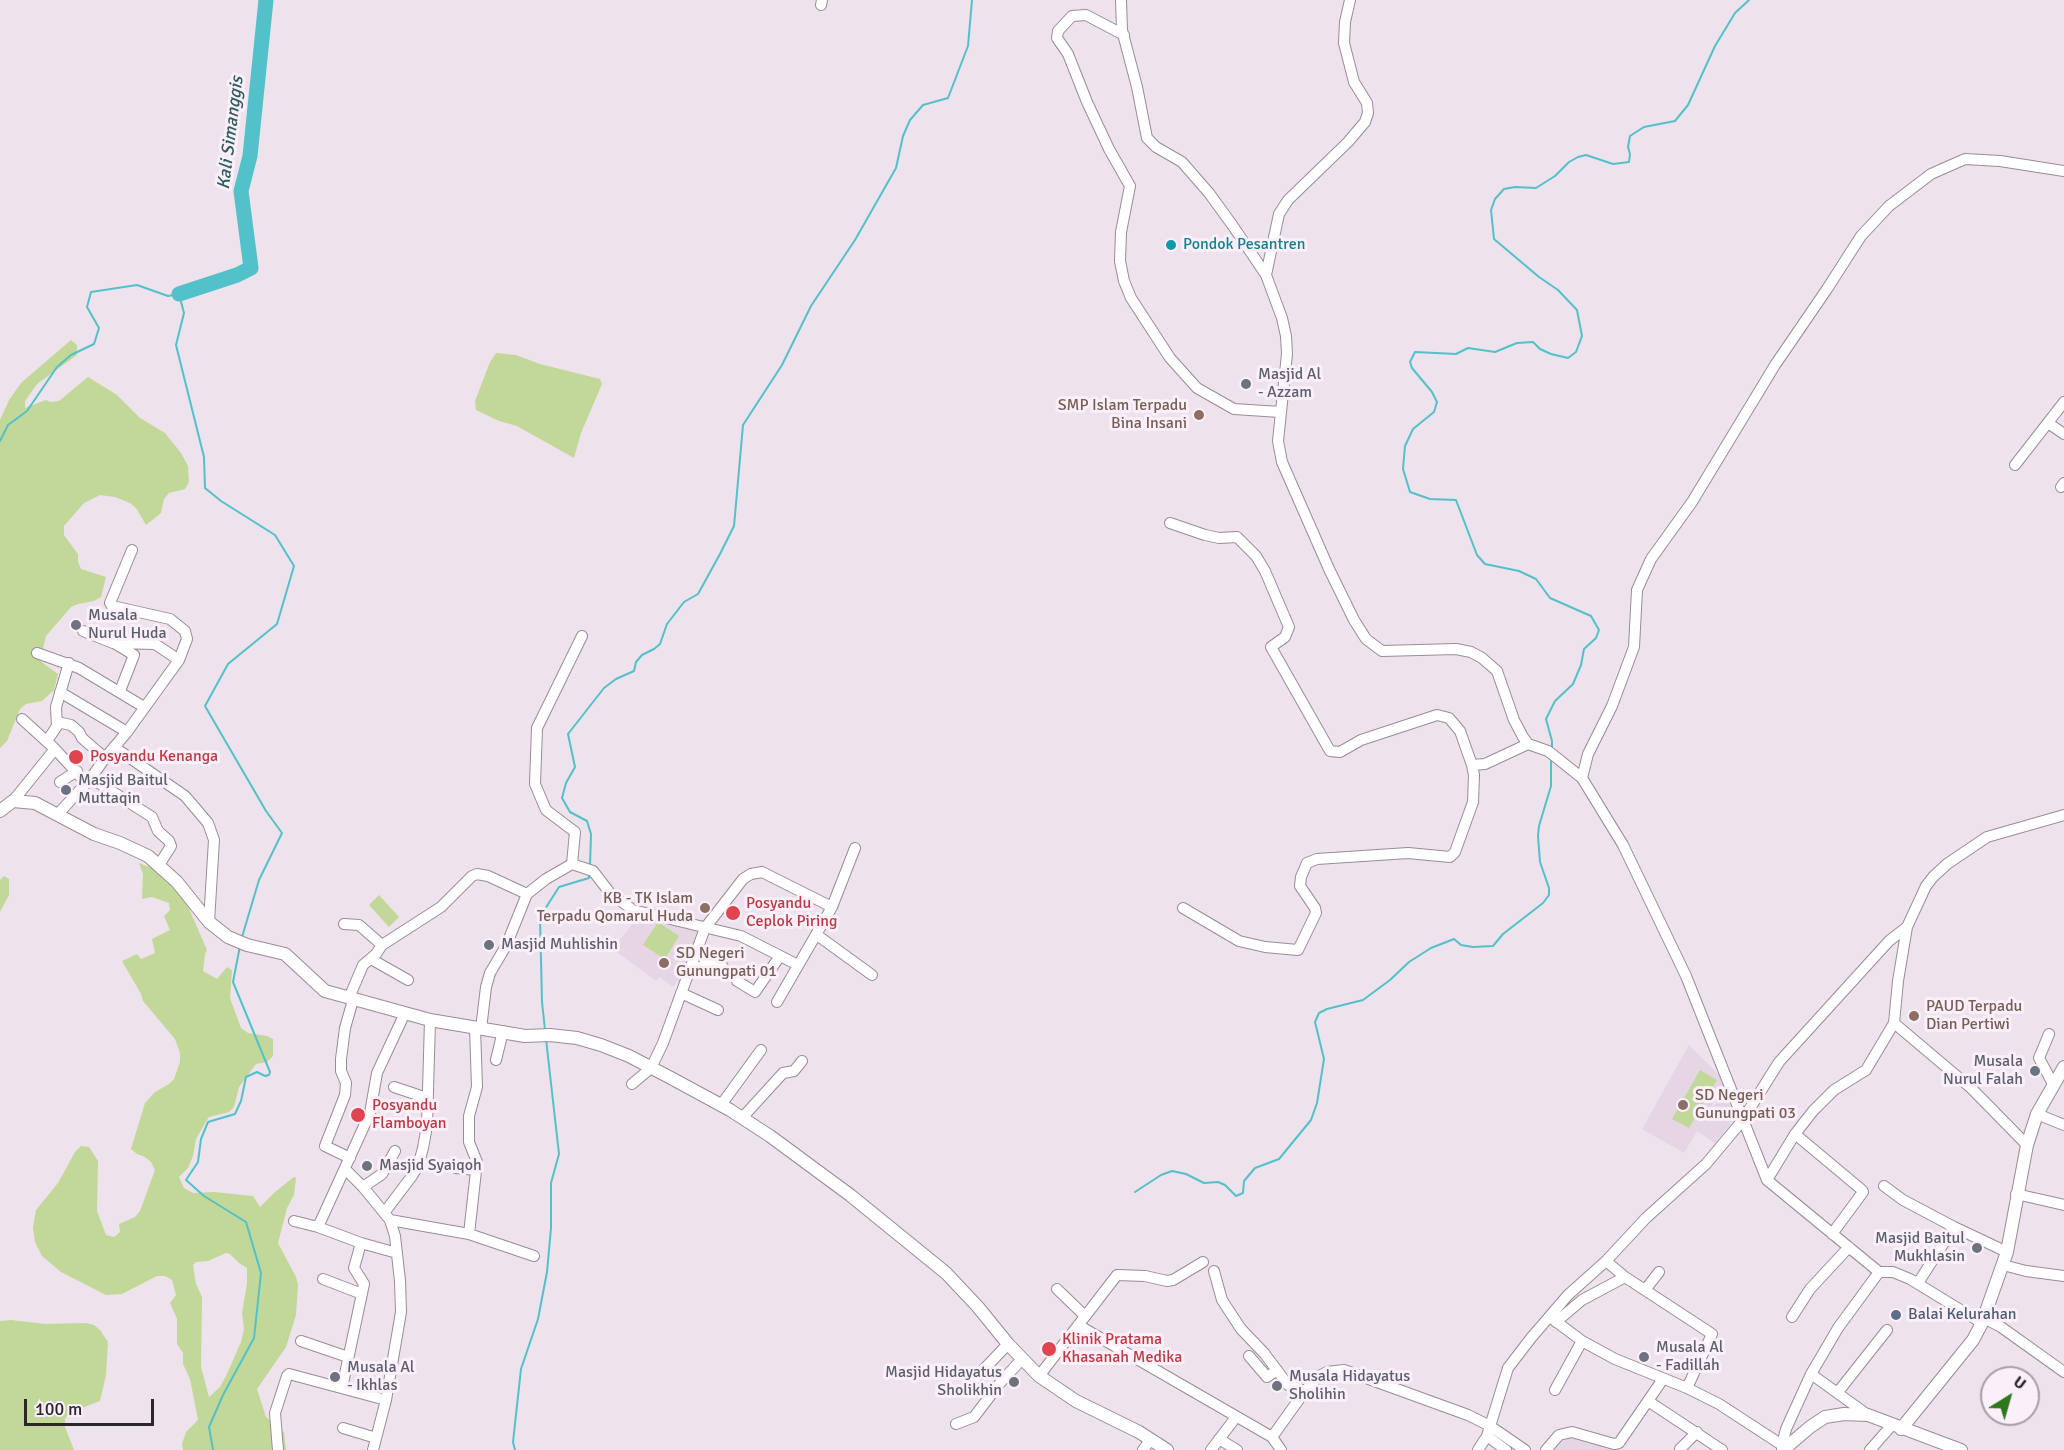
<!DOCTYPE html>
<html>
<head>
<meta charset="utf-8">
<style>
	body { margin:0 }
	#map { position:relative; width:2064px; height:1450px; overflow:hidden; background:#eee2ec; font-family:Signika,sans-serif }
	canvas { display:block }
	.north { position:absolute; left:1980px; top:1366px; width:60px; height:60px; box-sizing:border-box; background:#fbeffa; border:2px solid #a79fa7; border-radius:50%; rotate:37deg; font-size:16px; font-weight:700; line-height:24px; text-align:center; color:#2a262a }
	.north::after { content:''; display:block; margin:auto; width:21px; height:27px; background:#2e771c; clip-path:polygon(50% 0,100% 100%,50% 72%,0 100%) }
	.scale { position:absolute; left:24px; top:1399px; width:130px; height:27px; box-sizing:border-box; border:3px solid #2a262a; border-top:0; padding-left:8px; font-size:18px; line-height:21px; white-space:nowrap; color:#2a262a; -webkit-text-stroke:4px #fbeffa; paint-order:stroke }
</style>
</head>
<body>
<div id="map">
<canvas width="2064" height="1450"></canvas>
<div class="north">U</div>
<div class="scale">100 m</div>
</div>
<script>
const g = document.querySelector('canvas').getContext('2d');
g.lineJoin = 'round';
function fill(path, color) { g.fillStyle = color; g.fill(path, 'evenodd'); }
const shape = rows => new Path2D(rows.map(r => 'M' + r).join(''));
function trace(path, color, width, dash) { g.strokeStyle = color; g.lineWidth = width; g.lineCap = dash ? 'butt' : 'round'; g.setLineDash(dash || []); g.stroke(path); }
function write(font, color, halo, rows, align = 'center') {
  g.font = font + ' Signika,sans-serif'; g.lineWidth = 6; g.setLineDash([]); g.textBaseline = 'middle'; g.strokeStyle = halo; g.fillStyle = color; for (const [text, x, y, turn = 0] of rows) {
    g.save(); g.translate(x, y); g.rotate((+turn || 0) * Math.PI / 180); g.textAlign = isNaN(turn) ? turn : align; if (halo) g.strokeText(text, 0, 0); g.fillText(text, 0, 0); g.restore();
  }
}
fill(shape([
	[640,914,707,931,687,989,677,981,673,987,660,977,656,981,613,949],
	[1689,1045,1726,1082,1700,1126,1721,1096,1730,1104,1735,1118,1715,1143,1697,1131,1684,1153,1642,1129],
	[1571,1434,1589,1439,1620,1450,1547,1450,1557,1437]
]), '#e6d5e5');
fill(shape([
	[71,340,77,345,77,355,37,384,25,401,25,408,46,400,50,402,59,401,88,377,117,395,140,418,165,433,181,453,188,466,189,482,185,489,169,493,164,499,161,513,146,525,136,508,130,503,115,497,100,495,84,503,64,526,64,535,78,554,78,562,81,569,106,577,101,597,94,601,78,604,71,607,46,636,40,661,58,674,54,690,42,701,26,704,20,709,7,741,0,748,0,420,9,400,21,383],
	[496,353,516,355,540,364,600,379,602,384,581,433,574,458,517,426,499,421,476,410,475,401,490,362],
	[139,863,152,868,179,894,187,904,207,950,205,954,203,971,217,979,227,967,232,970,230,998,241,1028,248,1033,267,1036,273,1039,273,1056,267,1062,256,1064,239,1087,234,1107,229,1112,209,1117,207,1120,196,1139,193,1156,188,1168,179,1177,184,1188,193,1193,214,1192,253,1196,260,1207,275,1192,294,1177,296,1178,294,1195,287,1208,278,1243,296,1277,298,1285,296,1315,286,1347,257,1389,266,1417,284,1432,286,1450,183,1450,182,1444,186,1432,198,1420,190,1379,183,1364,183,1353,177,1344,177,1319,170,1303,176,1295,172,1280,165,1276,157,1276,122,1294,106,1295,61,1272,42,1256,35,1242,33,1227,36,1210,58,1183,75,1152,81,1146,89,1147,98,1161,97,1211,106,1235,114,1237,120,1232,119,1224,135,1217,140,1211,155,1170,151,1162,145,1157,137,1154,131,1149,145,1103,155,1092,169,1084,174,1079,180,1062,180,1053,175,1039,143,1001,141,994,122,961,137,954,141,959,155,953,152,939,170,930,164,916,170,910,169,903,152,897,142,899,143,874],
	[226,1253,230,1254,239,1263,247,1268,247,1283,242,1313,244,1329,241,1342,227,1374,220,1387,209,1397,201,1367,202,1297,196,1284,193,1265,196,1262,208,1261],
	[4,876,9,879,9,895,0,912,0,880],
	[379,895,399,917,389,927,369,905],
	[658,922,679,936,665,959,643,945],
	[1700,1070,1717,1080,1689,1128,1672,1119],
	[11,1320,45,1324,86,1323,94,1325,100,1330,108,1342,106,1375,100,1401,69,1413,65,1419,65,1427,74,1450,0,1450,0,1321]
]), '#c1d899');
trace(shape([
	[0,441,8,425,27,411,57,367,71,355,94,344,99,328,87,307,91,292,137,285,168,296,179,294,184,313,176,345,204,457,205,488,221,501,275,535,294,566,277,624,228,664,205,706,266,811,282,833,259,880,242,937],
	[1552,749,1552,741,1546,719,1555,701,1573,684,1581,665,1584,649,1596,638,1599,630,1591,616,1550,598,1536,579,1519,571,1485,564,1477,555,1456,500,1430,499,1410,492,1403,469,1405,446,1413,429,1434,412,1437,402,1432,392,1412,368,1410,362,1415,352,1456,354,1468,348,1495,352,1517,343,1533,342,1540,349,1551,354,1568,358,1576,352,1582,336,1577,310,1558,290,1539,277,1494,239,1491,210,1495,199,1504,189,1515,187,1536,188,1555,176,1569,162,1578,157,1586,155,1613,164,1629,162,1630,154,1628,147,1630,136,1644,127,1675,121,1688,105,1715,46,1735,13,1749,0],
	[590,866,591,834,587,821,570,812,562,798,566,783,575,767,568,734,604,688,616,679,634,671,636,662,642,655,654,649,660,644,667,624,684,602,698,594,720,554,734,526,743,425,782,365,811,306,855,240,896,168,903,136,910,120,923,105,948,98,968,46,972,0],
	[545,1030,542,1002,540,917,559,887,589,878,589,875],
	[1135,1192,1161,1175,1172,1171,1186,1174,1204,1183,1218,1182,1225,1185,1236,1196,1243,1193,1244,1181,1255,1168,1279,1159,1311,1120,1317,1103,1324,1059,1315,1022,1319,1013,1327,1009,1363,1000,1390,980,1409,962,1431,948,1454,939,1461,945,1473,947,1493,946,1503,934,1543,903,1549,895,1549,888,1540,862,1538,836,1539,826,1551,786,1551,757],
	[213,1450,209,1427,223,1395,254,1338,261,1273,246,1222,204,1196,186,1180,198,1162,201,1139,208,1122,235,1114,241,1101,246,1077,257,1072,265,1076,269,1075,270,1072,233,982,240,946],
	[515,1450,513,1442,521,1369,538,1319,547,1272,551,1228,551,1183,559,1154,546,1039]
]), '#52c1c9', 2);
trace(shape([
	[179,294,237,275,251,268,241,191,250,156,266,0]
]), '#52c1c9', 15);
const minor = shape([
	[1121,0,1122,30,1137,87,1147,138,1156,147,1182,162,1209,193,1233,226,1266,275,1282,318,1286,336,1287,354,1278,441,1282,462,1329,569,1354,620,1366,639,1382,651,1456,649,1471,652,1482,658,1497,671,1514,720,1523,737,1528,744,1548,751,1557,758,1582,778,1623,845,1686,976,1767,1180,1879,1272,1893,1272,1910,1279,1982,1323],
	[821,5,822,0],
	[1124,35,1086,15,1072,16,1058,31,1057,38,1068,54,1087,102,1109,149,1130,186,1121,232,1120,261,1124,281,1131,298,1170,358,1197,388,1234,409,1280,412],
	[1266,275,1279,214,1288,200,1348,142,1365,122,1368,113,1367,103,1354,82,1344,43,1345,22,1350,0],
	[2048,423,2064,434],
	[2015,465,2064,402],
	[2061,487,2064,483],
	[1170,523,1205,535,1219,538,1237,537,1256,556,1265,571,1289,627,1285,637,1271,647,1330,751,1340,752,1361,740,1437,715,1449,718,1460,731,1472,765,1485,764,1528,744],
	[83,631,113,643,155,644,179,660],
	[114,643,134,655,120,691],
	[37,653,79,668,144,707],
	[60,692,127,732],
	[22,719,55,749,85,782],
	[57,722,71,725,79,732,82,738,105,758],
	[47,741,57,726,56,707,69,663],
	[114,747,185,796,208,823,214,840,209,922],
	[91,778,152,817,158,831,169,841,171,846,159,865],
	[1582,778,1588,754,1612,706,1634,647,1637,590,1651,559,1692,502,1775,365,1827,289,1861,236,1889,206,1931,174,1965,159,2000,161,2064,171],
	[60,782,77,771],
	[13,801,55,749],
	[58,814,91,778,105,758,127,732,179,660,187,639,185,631,170,619,112,606,110,603,132,550],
	[572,864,575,832,546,810,535,784,537,728,582,636],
	[1183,908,1239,941,1265,947,1298,950,1316,913,1315,908,1300,886,1301,877,1307,863,1317,859,1408,853,1450,857,1455,852,1473,802,1474,775,1472,765],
	[344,924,359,925,382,945],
	[817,935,872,975],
	[371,959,408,980],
	[691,967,697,968,711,962,723,967],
	[737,981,755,992,780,956],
	[681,993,718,1010],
	[349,998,363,965,376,954,382,945,441,907,472,876,477,874,488,876,527,894],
	[777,1002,832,907,855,848],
	[1894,1023,1971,1088,2027,1145],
	[481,1029,486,987,490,973,506,946,527,894,546,879,572,864,593,871,610,893,633,910,741,936,798,965],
	[2049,1034,2039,1058,2053,1084],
	[496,1060,503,1031],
	[632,1084,651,1068,663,1043,705,928,743,879,751,874,762,872,832,907],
	[394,1087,427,1098],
	[721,1105,761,1050],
	[2037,1114,2064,1125],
	[742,1118,783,1073,794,1071,802,1061],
	[1795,1134,1862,1190,1863,1192,1832,1234],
	[350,1158,325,1146,345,1095,346,1083,341,1071,341,1059,345,1028,353,1000],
	[456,1168,476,1170],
	[345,1169,363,1187,390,1220,395,1236,400,1281,401,1312,386,1400,373,1450],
	[1767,1180,1795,1134,1813,1111,1834,1090,1866,1070,1894,1023,1898,981,1907,927],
	[1884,1186,1903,1200,1954,1227,2007,1252],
	[363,1187,382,1174,395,1151],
	[2016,1194,2064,1205],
	[384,1213,412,1176,418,1166,423,1148,427,1126,430,1020],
	[390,1220,469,1234,534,1256],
	[294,1221,318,1227],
	[469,1234,477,1162,469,1142,469,1116,477,1087,475,1028],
	[397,1253,361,1243,318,1227,370,1113,377,1073,405,1013],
	[1606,1261,1625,1277],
	[2003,1265,2026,1271,2064,1276],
	[1214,1271,1222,1300,1241,1329,1264,1353,1288,1385,1305,1391],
	[323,1279,362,1294],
	[1918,1283,1954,1227],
	[1057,1289,1085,1316],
	[1645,1290,1659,1272],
	[1550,1317,1582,1341,1615,1359,1687,1388,1719,1404,1782,1445],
	[1792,1317,1810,1289,1849,1247],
	[1984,1318,2001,1327,2064,1372],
	[1556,1322,1582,1300,1625,1277,1712,1334,1687,1388],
	[1078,1325,1272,1437],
	[301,1341,348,1357],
	[1249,1356,1267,1377,1277,1370],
	[1811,1374,1868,1415],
	[1039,1376,1117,1275,1145,1276,1167,1281,1173,1280,1203,1262],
	[967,1387,1008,1344],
	[342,1388,364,1284,354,1268,361,1243],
	[1555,1390,1582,1341],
	[1838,1392,1887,1330],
	[1648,1401,1722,1450],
	[956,1424,974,1417,1000,1383,1022,1359],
	[343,1428,376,1438],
	[1487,1436,1506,1450],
	[1272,1437,1305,1391,1319,1376,1327,1372,1344,1370,1468,1415,1490,1426,1525,1450],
	[1272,1437,1281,1450],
	[1219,1439,1237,1450],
	[1680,1449,1697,1432],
	[1787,1449,1782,1445,1786,1429,1811,1374,1838,1328,1879,1272],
	[278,1450,275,1413,287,1376,289,1374,386,1400],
	[1143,1450,1151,1439],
	[1211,1450,1236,1417],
	[1478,1450,1487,1436,1508,1368,1531,1338,1568,1295,1606,1261,1646,1218,1706,1164,1742,1121,1779,1062,1889,941,1907,927,1926,886,1933,877,1947,864,1987,837,2064,815],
	[1546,1450,1559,1435,1572,1432,1614,1444,1619,1443,1663,1379],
	[1870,1450,1892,1425]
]);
const major = shape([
	[0,811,13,801,35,803,94,834,120,843,148,856,177,882,209,922,228,937,247,945,285,954,325,991,430,1020,525,1036,550,1035,577,1038,601,1045,629,1056,671,1078,730,1110,770,1136,850,1195,946,1273,978,1307,1008,1344,1039,1376,1076,1401,1139,1432,1167,1450],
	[1901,1429,1973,1340,1982,1323,2007,1252,2027,1145,2037,1114,2064,1067],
	[1783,1450,1810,1427,1825,1417,1844,1414,1868,1415,1961,1450]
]);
trace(minor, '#988d97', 12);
trace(major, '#988d97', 14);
trace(minor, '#fff', 10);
trace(major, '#fff', 12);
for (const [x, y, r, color] of [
	[1171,245,6,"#0f9aa8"],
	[1246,384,6,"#6b7280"],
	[1199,415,6,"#8d6e63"],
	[76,625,6,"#6b7280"],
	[76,757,8,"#e0444e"],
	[66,790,6,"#6b7280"],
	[705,908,6,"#8d6e63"],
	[733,913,8,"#e0444e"],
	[489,945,6,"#6b7280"],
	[664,963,6,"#8d6e63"],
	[1914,1016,6,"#8d6e63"],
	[2035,1071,6,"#6b7280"],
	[1683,1105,6,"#8d6e63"],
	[358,1115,8,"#e0444e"],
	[367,1166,6,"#6b7280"],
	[1977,1248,6,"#6b7280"],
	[1896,1315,6,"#5c6f8a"],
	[1049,1349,8,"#e0444e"],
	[1644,1357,6,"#6b7280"],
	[335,1377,6,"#6b7280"],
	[1014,1382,6,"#6b7280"],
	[1277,1386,6,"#6b7280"]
]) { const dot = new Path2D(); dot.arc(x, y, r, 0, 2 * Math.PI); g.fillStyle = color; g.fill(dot); trace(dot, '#fbeffa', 2); }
write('16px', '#0d838f', '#fbeffa', [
	["Pondok Pesantren",1183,245]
], 'left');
write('16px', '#5b616d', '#fbeffa', [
	["Masjid Al",1258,375],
	["- Azzam",1258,393],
	["Musala",88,616],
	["Nurul Huda",88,634],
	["Masjid Baitul",78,781],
	["Muttaqin",78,799],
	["Masjid Muhlishin",501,945],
	["Musala",2023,1062,"right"],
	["Nurul Falah",2023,1080,"right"],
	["Masjid Syaiqoh",379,1166],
	["Masjid Baitul",1965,1239,"right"],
	["Mukhlasin",1965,1257,"right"],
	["Musala Al",1656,1348],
	["- Fadillah",1656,1366],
	["Musala Al",347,1368],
	["- Ikhlas",347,1386],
	["Masjid Hidayatus",1002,1373,"right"],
	["Sholikhin",1002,1391,"right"],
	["Musala Hidayatus",1289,1377],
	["Sholihin",1289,1395]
], 'left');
write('16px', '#785e54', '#fbeffa', [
	["SMP Islam Terpadu",1187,406,"right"],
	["Bina Insani",1187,424,"right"],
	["KB - TK Islam",693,899,"right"],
	["Terpadu Qomarul Huda",693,917,"right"],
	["SD Negeri",676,954],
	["Gunungpati 01",676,972],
	["PAUD Terpadu",1926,1007],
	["Dian Pertiwi",1926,1025],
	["SD Negeri",1695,1096],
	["Gunungpati 03",1695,1114]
], 'left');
write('16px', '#be3a42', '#fbeffa', [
	["Posyandu Kenanga",90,757],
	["Posyandu",746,904],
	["Ceplok Piring",746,922],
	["Posyandu",372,1106],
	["Flamboyan",372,1124],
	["Klinik Pratama",1062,1340],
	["Khasanah Medika",1062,1358]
], 'left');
write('16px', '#4e5e75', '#fbeffa', [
	["Balai Kelurahan",1908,1315]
], 'left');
write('italic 18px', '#2e5e62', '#fbeffa', [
	["Kali Simanggis",231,133,-83]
]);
</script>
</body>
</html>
